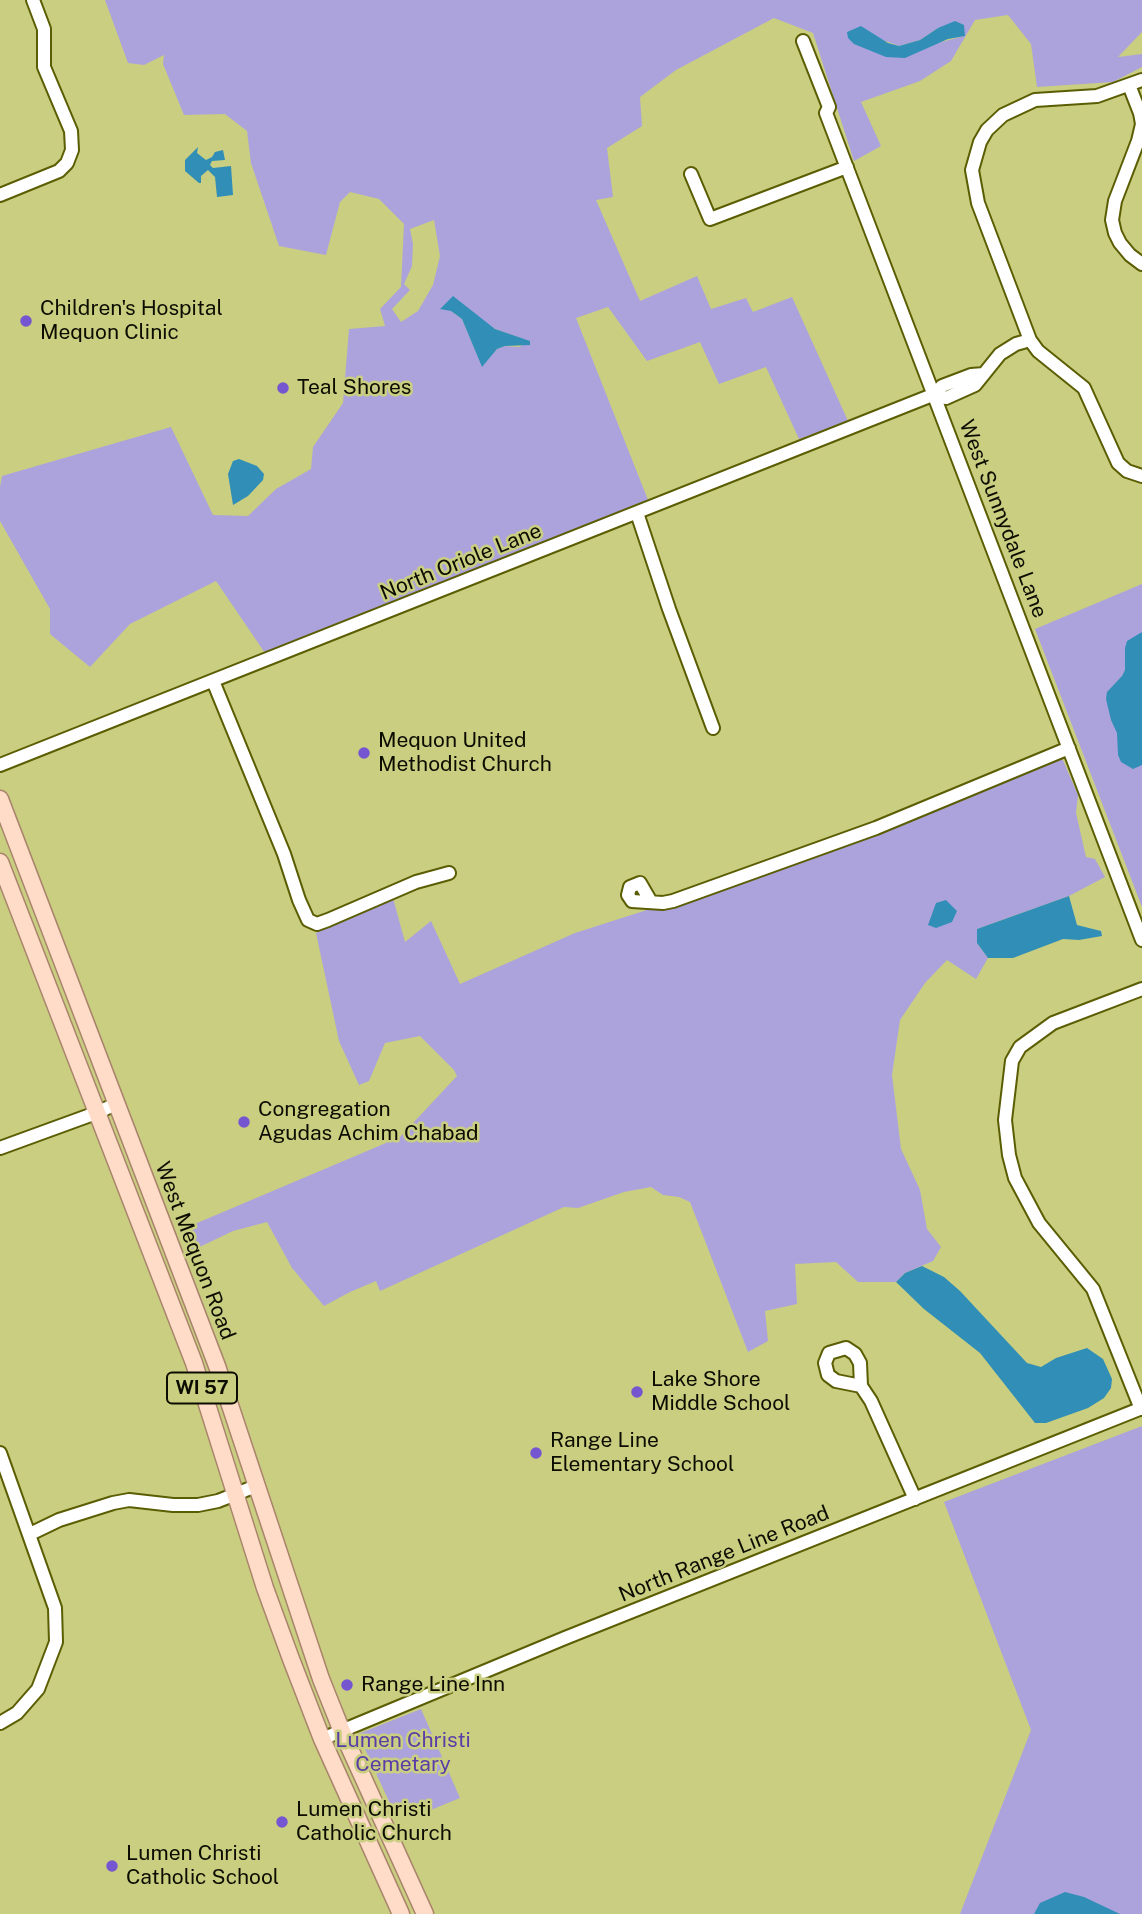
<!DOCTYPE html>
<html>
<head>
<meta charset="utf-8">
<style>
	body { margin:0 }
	canvas { display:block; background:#c9ce80 }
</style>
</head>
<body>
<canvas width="1142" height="1914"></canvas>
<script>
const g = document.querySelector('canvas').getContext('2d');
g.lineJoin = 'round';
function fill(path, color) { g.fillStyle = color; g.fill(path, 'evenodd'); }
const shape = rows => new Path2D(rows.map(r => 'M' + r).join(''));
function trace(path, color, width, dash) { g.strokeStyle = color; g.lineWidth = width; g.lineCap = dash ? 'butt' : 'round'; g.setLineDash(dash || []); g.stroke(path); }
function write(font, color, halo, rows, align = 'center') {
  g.font = font + ' "Public Sans",sans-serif'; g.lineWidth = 5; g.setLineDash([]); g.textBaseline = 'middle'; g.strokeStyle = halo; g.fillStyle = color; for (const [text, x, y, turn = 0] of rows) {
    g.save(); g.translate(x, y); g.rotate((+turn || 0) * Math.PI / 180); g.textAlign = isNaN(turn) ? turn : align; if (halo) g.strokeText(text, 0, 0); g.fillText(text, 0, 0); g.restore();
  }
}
fill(shape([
	[105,0,1142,0,1142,32,1118,57,1142,54,1142,67,1113,82,1037,87,1031,44,1008,15,975,20,951,61,920,81,861,102,881,146,854,161,813,33,774,18,676,70,640,97,642,126,607,148,613,197,596,200,640,301,697,276,711,309,746,298,753,312,792,297,848,421,799,439,766,367,719,384,700,342,647,361,608,307,576,318,648,500,265,653,216,581,130,624,90,667,50,634,50,609,0,521,0,487,2,476,171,427,213,515,248,516,276,489,311,469,313,447,343,403,349,329,385,326,380,309,401,287,404,224,379,199,350,192,340,202,326,255,279,246,251,163,247,131,225,114,184,115,163,64,164,55,144,65,128,63],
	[938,28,964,36,886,57,880,39,899,46,920,40],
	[434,220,440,256,433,285,418,311,401,322,392,309,410,290,404,284,412,266,413,244,410,229],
	[451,311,476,317,495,329,529,341,519,347,505,346,497,349,482,366,462,319],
	[1142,584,1142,907,1035,629],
	[1062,758,1078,795,1076,813,1086,857,1095,859,1105,877,1069,896,977,929,977,943,988,958,976,979,947,960,925,983,900,1020,892,1075,901,1149,920,1190,927,1229,941,1247,933,1261,905,1273,896,1282,858,1282,836,1262,795,1264,797,1304,765,1311,768,1341,748,1352,690,1202,679,1197,663,1195,651,1187,624,1192,578,1208,564,1207,380,1291,376,1281,350,1292,324,1306,292,1268,267,1222,233,1231,189,1252,183,1229,400,1137,457,1076,454,1070,420,1036,385,1043,369,1081,359,1085,339,1041,316,933,393,898,405,942,431,921,460,984,575,933,822,854],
	[1142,1426,1142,1914,960,1914,1031,1730,944,1502],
	[421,1709,460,1798,426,1812,424,1808,409,1814,404,1804,392,1808,358,1734]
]), '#aca3dd');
fill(shape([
	[955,21,964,25,965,36,948,39,905,58,886,57,854,44,848,38,847,32,861,26,888,43,899,46,920,40,938,28],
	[198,147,197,153,206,160,212,157,215,152,223,150,225,160,212,161,210,165,213,168,231,166,233,195,217,197,215,177,208,170,201,176,201,183,199,183,185,171,185,160],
	[453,296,495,329,530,341,530,345,505,346,497,349,482,367,462,319,451,311,440,309],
	[239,459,257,466,264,474,263,480,248,496,233,505,228,474,233,461],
	[1142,632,1142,765,1133,769,1121,762,1118,755,1117,733,1111,720,1106,699,1107,692,1122,676,1125,670,1125,648,1127,641],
	[1069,896,1077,925,1101,931,1102,936,1079,940,1063,939,1013,958,988,958,977,943,977,929],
	[946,900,957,911,952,922,936,928,928,925,936,903],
	[922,1266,944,1277,960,1291,1027,1363,1041,1367,1056,1358,1087,1348,1103,1359,1112,1379,1111,1388,1104,1398,1088,1408,1046,1423,1035,1423,980,1353,924,1309,896,1282,905,1273],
	[1065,1892,1084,1897,1120,1914,1034,1914,1040,1903]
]), '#308eb7');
const minor = shape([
	[803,41,829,107,826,113,1142,940],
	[1142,80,1097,96,1035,100,1003,115,987,130,980,142,972,170,978,203,1030,340,1038,351,1084,388,1118,463,1127,471,1142,476],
	[1129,85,1140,113,1142,124,1138,141,1115,201,1112,220,1115,233,1120,243,1130,255,1142,264],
	[691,174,710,219,847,167],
	[0,195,59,171,67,163,72,150,71,131,44,67,44,29,33,0],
	[935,394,946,398,975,385,1000,354,1016,344,1030,340],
	[637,513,669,609,713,728],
	[213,681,284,854,299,900,308,920,317,924,328,920,416,882,449,873],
	[0,765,935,394,942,386,971,375,984,374],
	[651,902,640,883,630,887,628,895,632,901,663,903,673,901,876,828,1069,748],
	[0,1148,96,1113,116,1104],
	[861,1386,836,1381,828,1375,825,1363,829,1353,846,1348,855,1354,860,1363,861,1386,871,1401,915,1499],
	[1141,1409,1093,1289,1039,1223,1015,1178,1009,1155,1005,1120,1012,1061,1020,1047,1053,1023,1142,989],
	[0,1453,55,1608,56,1642,38,1689,17,1713,0,1723],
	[30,1534,59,1520,113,1503,129,1500,173,1505,198,1505,218,1501,256,1486],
	[322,1739,565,1638,1142,1408]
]);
const major = shape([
	[0,799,217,1366,321,1679,341,1729,425,1914],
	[0,862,194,1363,265,1588,291,1659,322,1739,401,1914]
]);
trace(minor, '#5b5d03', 16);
trace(major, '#a9846b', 19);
trace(minor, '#fff', 12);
trace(major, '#fedcc8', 16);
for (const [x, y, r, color] of [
	[26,321,7,"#7656d0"],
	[283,388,7,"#7656d0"],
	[364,753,7,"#7656d0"],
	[244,1122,7,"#7656d0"],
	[637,1392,7,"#7656d0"],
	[536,1453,7,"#7656d0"],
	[347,1685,7,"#7656d0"],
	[282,1822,7,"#7656d0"],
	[112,1866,7,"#7656d0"]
]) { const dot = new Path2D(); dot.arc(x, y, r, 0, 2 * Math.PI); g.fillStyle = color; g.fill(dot); trace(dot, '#c9ce80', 2.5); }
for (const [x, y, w] of [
	[202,1388,70]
]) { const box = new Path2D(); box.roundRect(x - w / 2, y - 15.5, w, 31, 5); g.fillStyle = '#c9ce80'; g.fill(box); trace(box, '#0c0c00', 2); }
write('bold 19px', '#0c0c00', null, [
	["WI 57",202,1388]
]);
write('21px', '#0c0c00', '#c9ce80', [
	["Children's Hospital",40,309],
	["Mequon Clinic",40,333],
	["Teal Shores",297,388],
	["Mequon United",378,741],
	["Methodist Church",378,765],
	["Congregation",258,1110],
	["Agudas Achim Chabad",258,1134],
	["Lake Shore",651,1380],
	["Middle School",651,1404],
	["Range Line",550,1441],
	["Elementary School",550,1465],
	["Range Line Inn",361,1685],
	["Lumen Christi",296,1810],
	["Catholic Church",296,1834],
	["Lumen Christi",126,1854],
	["Catholic School",126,1878]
], 'left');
write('21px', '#0c0c00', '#c9ce80', [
	["West Sunnydale Lane",1003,519,69],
	["North Oriole Lane",461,562,-22],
	["West Mequon Road",195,1251,69],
	["North Range Line Road",724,1554,-22]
]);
write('21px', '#5a3da6', '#c9ce80', [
	["Lumen Christi",403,1741],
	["Cemetary",403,1765]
]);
</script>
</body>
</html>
